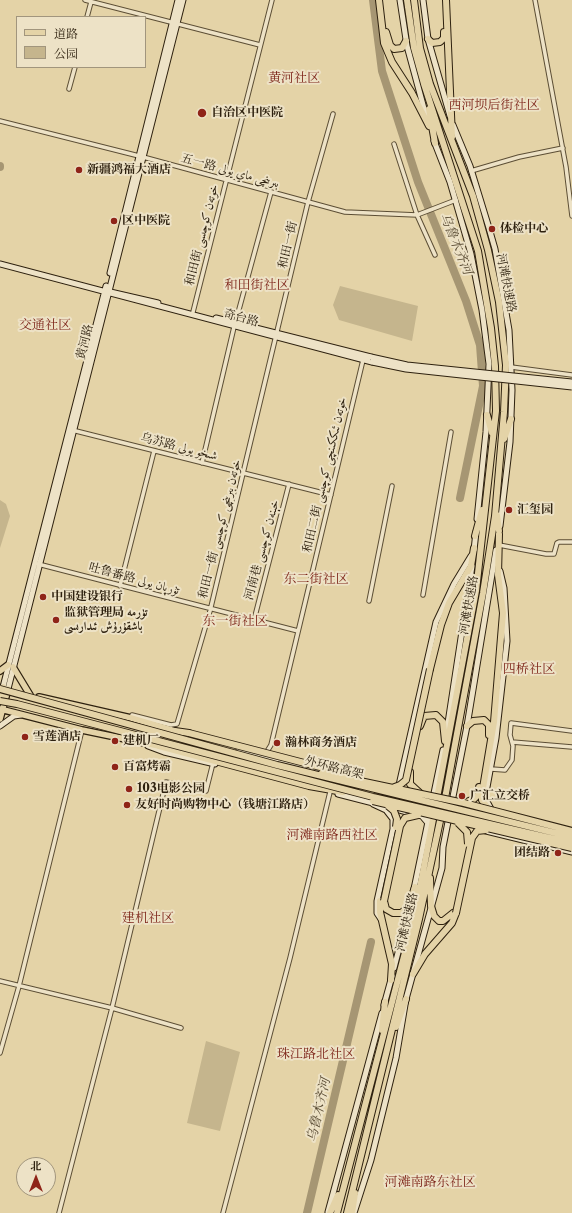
<!DOCTYPE html>
<html>
<head>
<meta charset="utf-8">
<style>
	body { margin:0 }
	#map { position:relative; width:572px; height:1213px; overflow:hidden; background:#e4d3a7; font-family:"Libre Caslon Text","Noto Serif SC",serif }
	canvas { display:block }
	.legend { position:absolute; left:16px; top:16px; width:130px; height:52px; box-sizing:border-box; background:#ede2c6; border:1px solid #a1957d; margin:0; padding:5px 7px; list-style:none; font-size:12px; color:#2e210f }
	.legend li { display:flex; align-items:center; gap:8px; height:20px }
	.legend b { width:20px; border:1px solid #a1957d }
	.north { position:absolute; left:16px; top:1157px; width:40px; height:40px; box-sizing:border-box; background:#ede2c6; border:1px solid #a1957d; border-radius:50%; rotate:0deg; font-size:11px; font-weight:700; line-height:16px; text-align:center; color:#2e210f }
	.north::after { content:''; display:block; margin:auto; width:14px; height:18px; background:#8f2418; clip-path:polygon(50% 0,100% 100%,50% 72%,0 100%) }
</style>
</head>
<body>
<div id="map">
<canvas width="572" height="1213"></canvas>
<ul class="legend">
<li><b style="height:5px;background:#e4d3a7"></b>道路</li>
<li><b style="height:11px;background:#c5b58d"></b>公园</li>
</ul>
<div class="north">北</div>
</div>
<script>
const g = document.querySelector('canvas').getContext('2d');
g.lineJoin = 'round';
function fill(path, color) { g.fillStyle = color; g.fill(path, 'evenodd'); }
const shape = rows => new Path2D(rows.map(r => 'M' + r).join(''));
function trace(path, color, width, dash) { g.strokeStyle = color; g.lineWidth = width; g.lineCap = dash ? 'butt' : 'round'; g.setLineDash(dash || []); g.stroke(path); }
function write(font, color, halo, rows, align = 'center') {
  g.font = font + ' "Libre Caslon Text",Amiri,"Noto Serif SC",serif'; g.lineWidth = 4; g.setLineDash([]); g.textBaseline = 'middle'; g.strokeStyle = halo; g.fillStyle = color; for (const [text, x, y, turn = 0] of rows) {
    g.save(); g.translate(x, y); g.rotate((+turn || 0) * Math.PI / 180); g.textAlign = isNaN(turn) ? turn : align; if (halo) g.strokeText(text, 0, 0); g.fillText(text, 0, 0); g.restore();
  }
}
fill(shape([
	[340,286,418,306,412,341,339,320,333,305],
	[0,500,6,504,10,516,0,548],
	[206,1041,240,1052,220,1131,187,1123]
]), '#c5b58d');
trace(shape([
	[373,0,382,71,418,182,466,301,480,345,483,386,460,498],
	[0,166,0,167],
	[307,1213,371,942]
]), '#a69673', 8);
const street = shape([
	[85,0,260,45],
	[535,0,566,167,572,216],
	[87,17,91,2],
	[69,89,75,67],
	[0,121,143,157,345,212,417,215,456,200],
	[394,144,417,215,435,255],
	[471,171,519,157,563,148],
	[193,312,272,0],
	[235,324,271,192],
	[511,367,572,375],
	[72,430,331,495],
	[202,463,234,327],
	[499,545,546,554,554,554,557,543,559,542,572,542],
	[38,564,298,631],
	[120,586,154,451],
	[423,595,451,432],
	[369,601,392,486],
	[254,620,289,484],
	[132,715,171,725,177,724,210,611,308,202,333,114],
	[512,742,572,747],
	[266,753,271,745,363,360],
	[491,769,505,770,512,760,513,746,510,735,511,723,572,731],
	[0,981,112,1008,181,1028],
	[0,1053,19,986,82,730],
	[59,1213,112,1008,166,782,206,791,213,763],
	[223,1213,290,958,330,792]
]);
const secondary = shape([
	[400,0,407,46,426,116],
	[423,0,428,39,450,116],
	[453,125,470,166,489,228,495,249,509,330,512,390,510,442,500,526],
	[434,141,450,182,471,254,482,310,489,364,486,432,477,519],
	[0,264,372,362],
	[110,273,178,0],
	[106,291,158,303],
	[216,318,371,357],
	[474,550,476,532],
	[500,571,504,588,507,641,496,738,485,798,491,809,501,818],
	[3,687,106,286],
	[8,689,183,0],
	[0,726,14,716,21,715],
	[446,736,472,566],
	[148,746,164,752,215,764],
	[239,749,326,772],
	[399,785,436,622,454,584,471,556],
	[338,794,377,804],
	[373,804,386,810,393,819,393,829,377,901,377,913,381,919],
	[392,808,422,816,428,823],
	[482,830,572,852],
	[414,889,443,750],
	[394,968,410,906],
	[384,1005,392,976],
	[328,1212,382,1013],
	[354,1213,371,1160,396,1058,406,999,442,868,443,847,467,726,496,550]
]);
const primary = shape([
	[13,667,30,695],
	[0,671,8,665],
	[39,697,131,718,175,731],
	[0,699,3,687],
	[0,709,82,730,159,746],
	[0,719,8,689]
]);
const highway = shape([
	[379,0,384,43,392,62,412,93,429,126],
	[446,0,452,137],
	[386,32,390,45,394,49,402,48,406,41],
	[428,39,432,43,440,42,444,38,444,32],
	[429,109,435,143],
	[487,415,492,433],
	[504,439,511,419],
	[497,515,499,531],
	[475,536,482,510],
	[430,669,441,625,449,603,471,566,474,548],
	[420,726,424,716,436,715,443,722,445,741],
	[467,726,473,721,484,720,489,725,489,735],
	[175,731,189,733],
	[159,746,309,786,343,792],
	[410,772,410,784,421,794],
	[464,803,474,799,478,795,479,787],
	[489,810,482,800,482,794,494,722,503,613,498,575,499,534],
	[430,878,431,906,434,916,439,921,443,921,453,913],
	[380,901,380,912,392,964,391,980],
	[384,901,386,909,393,913,401,913,408,908,415,887],
	[413,974,425,954,452,923,456,913],
	[396,1027,406,999],
	[382,1030,385,1002],
	[330,1213,338,1195],
	[337,1213,414,918,428,846,476,591,496,411,495,366,491,328,478,251,424,84,414,48,407,0],
	[347,1213,419,919,446,793,483,593,495,516,504,412,506,365,499,302,488,250,473,196,430,84,420,48,414,0],
	[352,1213,355,1193]
]);
trace(street, '#5c4e35', 5.5);
trace(secondary, '#2e210f', 7);
trace(primary, '#2e210f', 8);
trace(highway, '#2e210f', 8);
trace(street, '#ede2c6', 3.5);
trace(secondary, '#ede2c6', 5);
trace(primary, '#e4d3a7', 5.5);
trace(highway, '#e4d3a7', 6);
const secondaryBridge = shape([
	[371,357,407,365,572,382],
	[372,362,406,369,572,387]
]);
const highwayBridge = shape([
	[0,689,277,765,572,837],
	[0,701,17,704,373,797,572,843],
	[189,733,343,773],
	[322,773,464,803,572,831],
	[392,788,400,785,406,780,430,669],
	[373,801,572,848],
	[388,806,394,811,397,819,396,827],
	[458,823,467,832,468,844],
	[384,901,400,826,405,818,418,815],
	[456,913,472,838,477,831,486,830]
]);
trace(secondaryBridge, '#2e210f', 7, []);
trace(highwayBridge, '#2e210f', 8, []);
trace(secondaryBridge, '#ede2c6', 5);
trace(highwayBridge, '#e4d3a7', 6);
for (const [x, y, r, color] of [
	[202,113,5,"#8f2418"],
	[79,170,4,"#8f2418"],
	[114,221,4,"#8f2418"],
	[492,229,4,"#8f2418"],
	[509,510,4,"#8f2418"],
	[43,597,4,"#8f2418"],
	[56,620,4,"#8f2418"],
	[25,737,4,"#8f2418"],
	[115,741,4,"#8f2418"],
	[277,743,4,"#8f2418"],
	[115,767,4,"#8f2418"],
	[129,789,4,"#8f2418"],
	[462,796,4,"#8f2418"],
	[127,805,4,"#8f2418"],
	[558,853,4,"#8f2418"]
]) { const dot = new Path2D(); dot.arc(x, y, r, 0, 2 * Math.PI); g.fillStyle = color; g.fill(dot); trace(dot, '#ede2c6', 1.5); }
write('bold 12px', '#2e210f', '#ede2c6', [
	["自治区中医院",211,113],
	["新疆鸿福大酒店",87,170],
	["区中医院",122,221],
	["体检中心",500,229],
	["汇玺园",517,510],
	["中国建设银行",51,597],
	["监狱管理局 تۈرمە",64,613],
	["باشقۇرۇش ئىدارىسى",64,627],
	["雪莲酒店",33,737],
	["建机厂",123,741],
	["瀚林商务酒店",285,743],
	["百富烤霸",123,767],
	["103电影公园",137,789],
	["广汇立交桥",470,796],
	["友好时尚购物中心（钱塘江路店）",135,805],
	["团结路",550,853,"right"]
], 'left');
write('12px', '#2e210f', '#ede2c6', [
	["五一路 بىرىنچى ماي يولى",230,171,15],
	["和田街 خوتەن كوچىسى",202,235,-76],
	["和田一街",288,245,-77],
	["河滩快速路",506,283,79],
	["奇台路",241,318,15],
	["黄河路",85,342,-76],
	["乌苏路 شىخو يولى",179,447,14],
	["和田二街 خوتەن ئىككىنچى كوچىسى",325,475,-77],
	["和田一街 خوتەن بىرىنچى كوچىسى",220,529,-76],
	["河南巷 خېنەن كوچىسى",262,550,-75],
	["吐鲁番路 تۇرپان يولى",134,579,15],
	["河滩快速路",469,605,-80],
	["外环路高架",334,768,14],
	["河滩快速路",407,922,-77]
]);
write('13px', '#7a1f14', '#ede2c6', [
	["黄河社区",294,78],
	["西河坝后街社区",494,105],
	["和田街社区",257,285],
	["交通社区",45,325],
	["东二街社区",316,579],
	["东一街社区",235,621],
	["四桥社区",529,669],
	["河滩南路西社区",332,835],
	["建机社区",148,918],
	["珠江路北社区",316,1054],
	["河滩南路东社区",430,1182]
]);
write('italic 13px', '#584a32', '#ede2c6', [
	["乌鲁木齐河",456,244,68],
	["乌鲁木齐河",319,1110,-77]
]);
</script>
</body>
</html>
